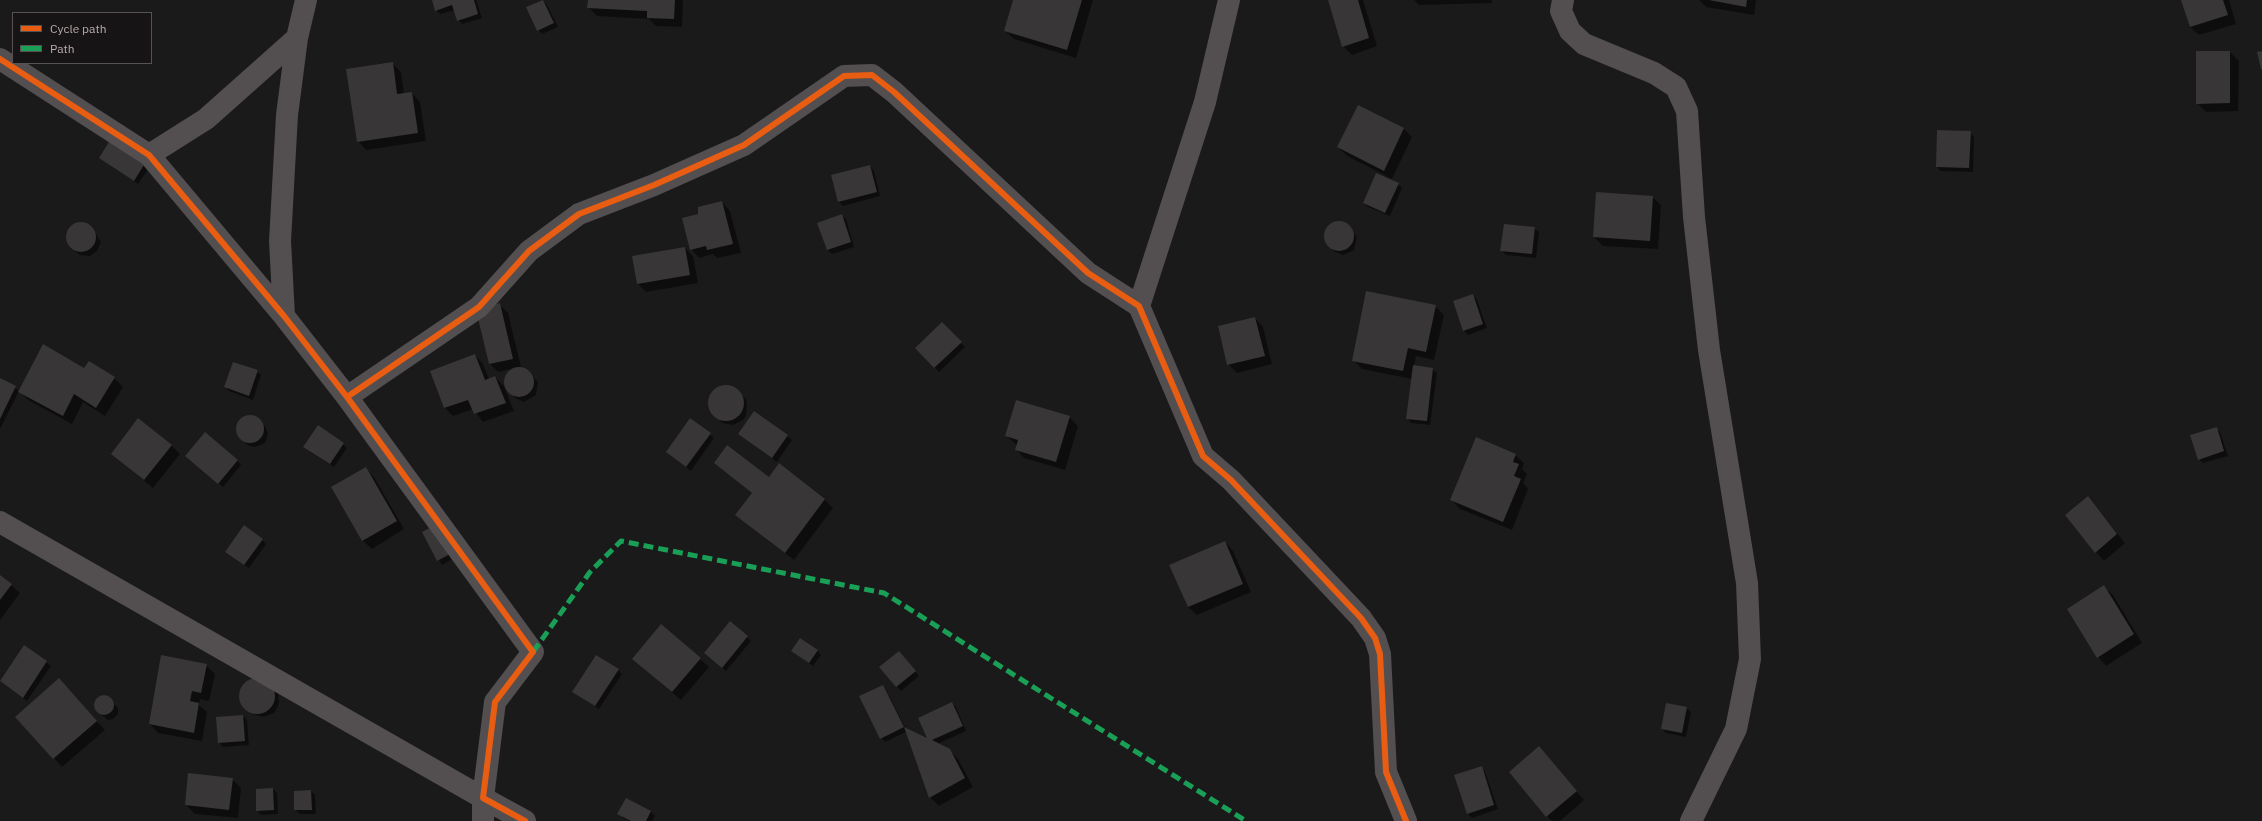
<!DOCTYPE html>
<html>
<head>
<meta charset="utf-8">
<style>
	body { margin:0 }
	#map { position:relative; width:2262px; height:821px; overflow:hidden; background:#1a1a1a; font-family:"IBM Plex Sans",sans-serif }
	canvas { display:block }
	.legend { position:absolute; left:12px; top:12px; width:140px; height:52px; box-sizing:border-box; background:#161414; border:1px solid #585152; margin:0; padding:5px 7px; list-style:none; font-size:12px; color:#bbacae }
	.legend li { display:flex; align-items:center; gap:8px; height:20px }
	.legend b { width:20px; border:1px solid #585152 }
</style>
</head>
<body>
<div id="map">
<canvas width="2262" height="821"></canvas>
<ul class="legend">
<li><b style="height:5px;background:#e95d12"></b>Cycle path</li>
<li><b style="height:5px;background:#1a9f57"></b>Path</li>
</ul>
</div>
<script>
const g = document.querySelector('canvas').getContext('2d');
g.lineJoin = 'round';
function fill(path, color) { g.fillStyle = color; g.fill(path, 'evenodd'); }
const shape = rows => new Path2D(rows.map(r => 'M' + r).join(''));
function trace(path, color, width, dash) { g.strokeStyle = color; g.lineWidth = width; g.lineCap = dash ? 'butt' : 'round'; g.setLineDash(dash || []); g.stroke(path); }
fill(shape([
	[433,0,476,0,482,18,462,24,458,20,455,10,440,14,436,10],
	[589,0,683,0,682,27,656,26,649,19,597,16,588,7],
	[1014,0,1093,0,1076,58,1014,39,1005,31],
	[1329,0,1363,0,1377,46,1352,55,1343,46],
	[1414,0,1492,0,1492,3,1419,5],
	[1699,0,1756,0,1754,15,1706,7],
	[2182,0,2229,0,2236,24,2199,35,2190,27],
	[543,1,547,5,558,27,542,34,538,30],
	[2230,52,2239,61,2238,111,2206,112,2197,103],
	[392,63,401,72,404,94,412,93,420,102,426,141,366,150,358,141],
	[1359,106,1404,129,1412,137,1392,179,1347,156,1338,147],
	[1970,132,1974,137,1973,172,1941,171,1937,167],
	[100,158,151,165,138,184],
	[870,166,874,171,880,196,843,206,839,202],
	[1398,184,1402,188,1390,216,1368,207,1364,203],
	[1652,197,1661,205,1658,249,1603,246,1594,237],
	[722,202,730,211,741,253,717,258,713,254,699,258,691,249,699,215],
	[841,215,846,219,854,247,832,254,828,250,819,223],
	[1338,222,1347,225,1357,237,1354,250,1343,255,1335,252,1330,247,1327,243,1325,234,1329,227],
	[80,223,90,225,101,242,97,251,90,256,80,255,71,248,67,239,69,230],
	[1534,228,1539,232,1536,258,1506,255,1501,250],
	[685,248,693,256,698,283,646,292,638,284],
	[1473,295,1477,300,1487,328,1468,335,1464,331],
	[499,304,508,313,521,367,498,372,490,364],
	[1435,306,1444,315,1434,360,1416,356,1414,366,1432,369,1437,373,1430,425,1411,423,1407,418,1412,379,1362,369,1353,360],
	[1255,318,1263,327,1272,364,1237,373,1228,364],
	[942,323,965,347,939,372,916,348],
	[475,355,483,364,489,379,495,377,504,386,514,411,483,422,473,409,453,416,445,408,431,371],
	[518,368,527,370,538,382,536,395,524,402,515,398,505,385,507,375],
	[85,370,114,378,123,387,105,416,83,402,72,424,28,400,19,391,0,429,0,379,20,391],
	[257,371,261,375,253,400,229,391,225,387],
	[722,387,733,388,746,399,747,405,746,416,743,420,733,425,722,423,710,409,710,397,713,392],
	[754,413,792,440,777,462,744,438],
	[248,416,260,421,265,426,268,434,265,443,255,447,247,445,237,433,240,420],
	[1069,417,1078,426,1065,470,1024,458,1016,449,1017,445,1006,436],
	[690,419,714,438,691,471,667,452],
	[2216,428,2220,432,2228,456,2203,463,2199,459],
	[343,444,347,448,334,467,309,451],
	[171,445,180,454,153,488,112,454],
	[1515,455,1524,463,1522,469,1527,474,1523,483,1528,489,1512,530,1460,509,1452,500],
	[190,460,237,460,241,465,223,487],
	[715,463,769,478,824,499,833,508,794,560,737,515,753,494],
	[365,468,374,477,404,529,372,549,363,541,332,487],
	[2088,498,2125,543,2104,561,2096,552],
	[423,532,456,557,442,565],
	[262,540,266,544,249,568,231,556],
	[1225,542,1233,551,1251,592,1197,615,1188,607,1171,565],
	[0,576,20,593,0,620],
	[2104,587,2113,595,2142,643,2106,666,2098,657],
	[747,637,751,641,726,671,709,657],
	[24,646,51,666,27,701,1,682],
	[817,650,821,655,813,666,793,651],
	[903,656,919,676,901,691,881,667],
	[700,659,709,667,681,700,642,667],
	[206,665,215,674,209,701,200,699,199,705,207,712,202,741,158,733,150,724],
	[618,670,622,674,599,709,574,692],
	[254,678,278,692,279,703,277,708,274,713,264,717,252,714,241,700,242,688,249,680],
	[882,686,886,690,906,729,929,740,952,703,956,707,966,731,937,744,949,750,958,759,973,787,939,806,930,797,906,732,885,742,881,738],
	[67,688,105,730,62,767,17,717],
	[105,695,118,708,118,714,113,719,108,720,103,716,95,706,98,697],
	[1667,704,1687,708,1691,712,1686,737,1666,733,1662,729],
	[243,716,247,720,249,745,223,747,219,742],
	[1539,747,1584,800,1560,821,1552,821,1547,816],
	[1481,767,1485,772,1498,809,1472,818,1468,814],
	[232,779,241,788,238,818,195,814,186,805],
	[273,789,277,793,278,814,261,815,257,810],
	[311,791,315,795,316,814,300,814,295,810],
	[627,799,651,812,655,816,652,821,629,821,623,818,619,813]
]), '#0007');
fill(shape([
	[432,0,474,0,478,14,457,21,452,5,435,11],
	[543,0,554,23,537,31,526,7],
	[588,0,675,0,674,19,647,18,647,11,587,8],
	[1013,0,1082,0,1067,50,1004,31],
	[1328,0,1358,0,1369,38,1342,47],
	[1709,0,1747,0,1746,7],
	[2181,0,2223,0,2228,15,2190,27],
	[2196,51,2230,51,2230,103,2196,104],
	[2262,51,2262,69,2261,69,2257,52],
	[393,62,397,94,412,92,418,133,357,142,346,69],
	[1358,105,1404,128,1384,171,1337,147],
	[1937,130,1971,131,1969,168,1936,167],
	[112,137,147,160,134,181,99,158],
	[870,165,877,192,838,202,831,175],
	[1376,173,1399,183,1385,213,1363,203],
	[1596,192,1653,196,1650,241,1593,237],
	[722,201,733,244,707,250,706,246,690,250,682,218,698,214,698,207],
	[842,214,851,242,827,250,817,223],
	'1324 236a15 15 0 1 1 30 0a15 15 0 1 1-30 0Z',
	'66 237a15 15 0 1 1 30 0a15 15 0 1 1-30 0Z',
	[1504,224,1535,227,1532,254,1500,251],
	[685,247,690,275,637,284,632,256],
	[1366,291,1436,305,1426,352,1408,348,1403,371,1352,361],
	[1473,294,1483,324,1463,331,1453,301],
	[500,303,513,359,489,364,476,310],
	[1255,317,1265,356,1227,365,1218,326],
	[942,322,962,342,934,368,915,348],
	[43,344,84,368,89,361,115,377,96,408,74,394,63,416,18,392],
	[475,354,485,380,495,376,506,403,474,414,468,400,444,408,430,371],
	[233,362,258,370,249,396,224,387],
	[1413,365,1433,368,1427,421,1406,419],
	'504 382a15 15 0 1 1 30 0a15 15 0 1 1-30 0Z',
	[0,378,16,386,0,419],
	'708 403a18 18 0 1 1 36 0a18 18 0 1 1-36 0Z',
	[1016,400,1070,416,1056,462,1015,450,1018,440,1005,436],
	[754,411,788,435,772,458,738,434],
	'236 429a14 14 0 1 1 28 0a14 14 0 1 1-28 0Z',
	[138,418,172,445,144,480,111,454],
	[690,418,711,433,686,467,666,452],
	[318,425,344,443,330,464,303,447],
	[2217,427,2224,451,2198,460,2190,435],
	[205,432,238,460,218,484,185,456],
	[1476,437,1516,454,1513,462,1519,464,1514,476,1521,479,1503,522,1450,500],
	[727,445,769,477,779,463,825,499,785,553,735,515,752,493,714,463],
	[366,467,397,521,362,541,331,487],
	[2088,496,2117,534,2095,553,2065,515],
	[437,524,452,553,437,561,422,532],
	[244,525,263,539,244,565,225,552],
	[1225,541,1243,584,1188,607,1169,565],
	[0,575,12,584,0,600],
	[2104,585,2134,634,2097,658,2067,609],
	[730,621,748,636,722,668,704,653],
	[661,624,701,658,672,692,632,659],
	[800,638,818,650,809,663,791,651],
	[24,645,47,661,23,698,0,681],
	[899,651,916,671,896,687,879,667],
	[161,655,207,664,201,693,192,691,190,701,199,703,194,733,149,724],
	[596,655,619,669,595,706,572,692],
	[59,678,97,721,53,759,15,717],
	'239 696a18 18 0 1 1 36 0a18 18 0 1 1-36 0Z',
	[883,685,904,727,927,738,918,718,952,702,963,726,932,740,950,749,965,778,929,798,904,727,880,739,859,696],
	'94 705a10 10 0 1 1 20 0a10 10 0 1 1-20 0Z',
	[1666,703,1687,707,1682,733,1661,729],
	[243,715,245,741,218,743,216,717],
	[1539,746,1577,791,1546,817,1509,772],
	[1482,766,1494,805,1467,814,1454,775],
	[188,773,233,778,229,810,185,805],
	[273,788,274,810,256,811,256,789],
	[311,790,312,810,294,810,294,791],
	[626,798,651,811,646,821,631,821,617,814]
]), '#383636');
trace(shape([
	[1563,0,1561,11,1570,31,1584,44,1654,73,1676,87,1687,111,1694,217,1709,350,1747,583,1750,659,1736,729,1691,821],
	[0,59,149,155,284,316,347,397,533,652,495,702,483,798,525,821],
	[149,155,206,119,297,38,306,0],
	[1139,306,1205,102,1229,0],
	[284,316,280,241,287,115,297,38],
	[347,397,479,307,529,251,579,214,654,185,744,145,844,76,872,75,894,92,1088,273,1139,306,1203,456,1231,480,1361,618,1375,638,1380,654,1386,772,1406,821],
	[0,522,483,798,483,821]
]), '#534e4f', 22);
trace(shape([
	[533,652,590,572,621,541,884,593,1246,821]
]), '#1a9f57', 5, [10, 5]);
trace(shape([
	[0,59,149,155,284,316,347,397,533,652,495,702,483,798,525,821],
	[347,397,479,307,529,251,579,214,654,185,744,145,844,76,872,75,894,92,1088,273,1139,306,1203,456,1231,480,1361,618,1375,638,1380,654,1386,772,1406,821]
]), '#e95d12', 6);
</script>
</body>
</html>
